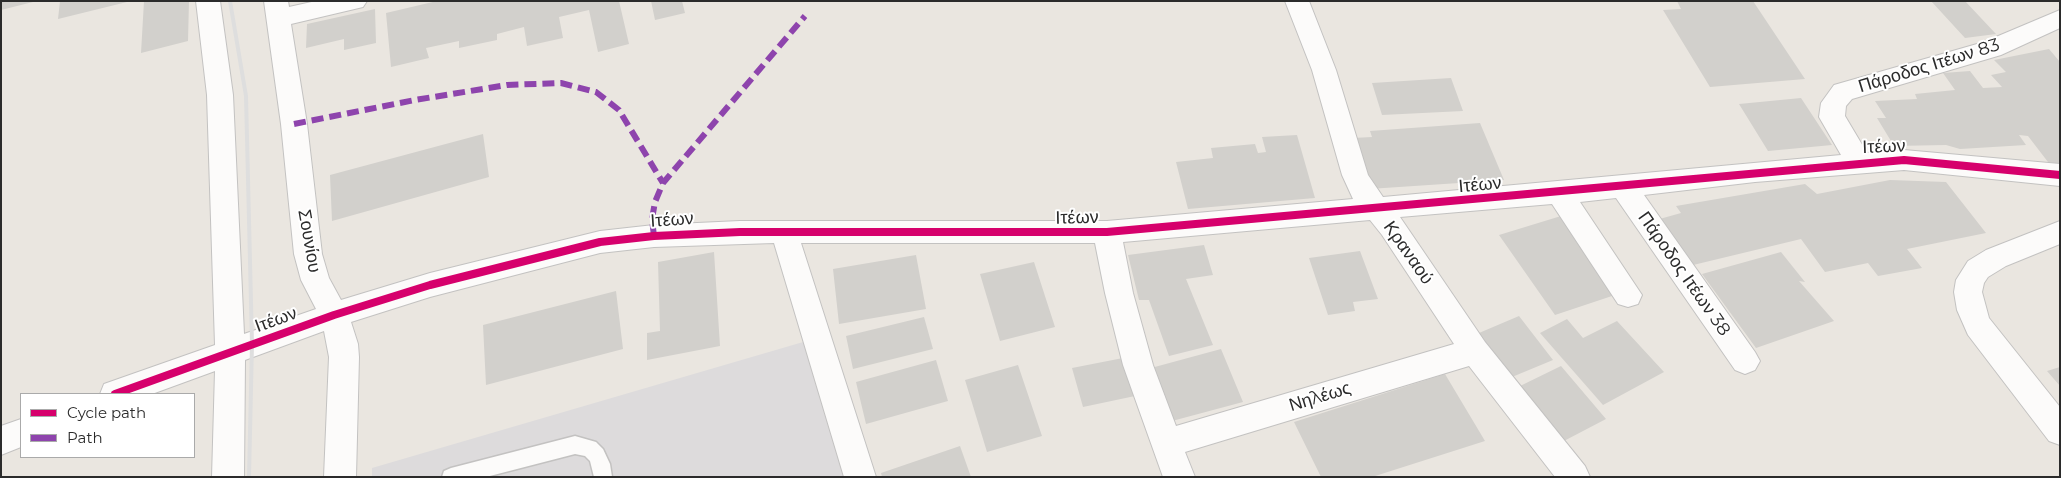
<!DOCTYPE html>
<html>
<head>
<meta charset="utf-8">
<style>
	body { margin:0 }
	#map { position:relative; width:2061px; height:478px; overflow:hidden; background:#eae6e0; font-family:Montserrat,sans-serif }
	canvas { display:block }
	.frame { position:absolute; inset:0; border:2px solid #2b2b2b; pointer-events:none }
	.legend { position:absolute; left:20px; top:393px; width:175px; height:65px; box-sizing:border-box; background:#fff; border:1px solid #aaa; margin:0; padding:6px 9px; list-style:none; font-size:15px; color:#2b2b2b }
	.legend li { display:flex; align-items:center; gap:10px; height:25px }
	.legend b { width:25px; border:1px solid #aaa }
</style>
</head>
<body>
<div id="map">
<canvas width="2061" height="478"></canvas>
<div class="frame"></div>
<ul class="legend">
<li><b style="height:6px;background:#d6006c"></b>Cycle path</li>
<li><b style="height:6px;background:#8e44ad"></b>Path</li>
</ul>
</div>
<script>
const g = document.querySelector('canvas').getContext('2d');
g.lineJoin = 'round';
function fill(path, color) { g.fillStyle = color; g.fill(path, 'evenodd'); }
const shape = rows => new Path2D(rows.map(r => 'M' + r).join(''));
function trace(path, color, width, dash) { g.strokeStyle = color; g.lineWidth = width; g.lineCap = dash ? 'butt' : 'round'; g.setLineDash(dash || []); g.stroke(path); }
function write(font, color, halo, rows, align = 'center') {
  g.font = font + ' Montserrat,sans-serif'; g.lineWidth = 4; g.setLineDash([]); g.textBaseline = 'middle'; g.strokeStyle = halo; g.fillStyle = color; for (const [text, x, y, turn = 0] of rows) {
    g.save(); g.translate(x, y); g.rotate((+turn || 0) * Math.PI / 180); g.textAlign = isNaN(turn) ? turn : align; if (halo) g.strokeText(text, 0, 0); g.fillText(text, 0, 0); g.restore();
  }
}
fill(shape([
	[810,340,852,477,372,477,372,468]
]), '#dddbdc');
fill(shape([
	[1,1,33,1,33,2,1,10],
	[60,1,127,1,127,2,58,19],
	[144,1,189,1,188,41,141,53],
	[437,1,619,1,629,44,598,52,589,10,559,17,563,38,527,46,524,27,497,34,497,40,459,48,459,41,426,48,429,58,391,67,386,13],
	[651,1,682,1,685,13,655,20],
	[1677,1,1753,1,1805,79,1710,87,1663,10,1681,9],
	[1931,1,1965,1,1996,34,1965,38],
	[375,9,376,43,344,50,344,39,306,48,307,24],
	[2049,49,2060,62,2060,164,2048,162,2028,136,2019,135,2026,145,1960,149,1946,145,1894,146,1877,118,1886,118,1875,101,1917,99,1915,94,1955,90,1943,73,1970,71,1983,88,2002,87,1991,75,2006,72,1994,60],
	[1451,78,1463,111,1382,115,1372,83],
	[1801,98,1832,145,1768,151,1739,104],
	[1480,123,1504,180,1369,189,1353,138,1372,137,1370,131],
	[483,134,489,177,332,221,330,175],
	[1297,135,1315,198,1188,209,1176,162,1213,158,1211,148,1255,144,1258,153,1266,152,1262,137],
	[1890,180,1946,182,1986,233,1907,249,1922,268,1878,276,1868,263,1825,272,1801,239,1689,266,1656,220,1681,213,1676,206,1805,184,1817,194],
	[1561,216,1618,294,1555,315,1499,235],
	[1204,245,1213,275,1186,279,1213,345,1169,356,1149,300,1139,300,1128,255],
	[1360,251,1378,299,1353,302,1355,311,1328,315,1309,258],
	[714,252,720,346,647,360,647,333,660,331,658,262],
	[1781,252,1805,282,1799,281,1834,321,1756,348,1702,274],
	[916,255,926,309,839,324,833,269],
	[1034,262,1055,327,1000,341,980,274],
	[616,291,623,349,486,385,483,325],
	[1519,316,1553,360,1512,377,1479,333],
	[924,317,933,349,853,369,846,336],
	[1567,319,1583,338,1617,321,1664,372,1603,405,1540,333],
	[1221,349,1243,402,1172,421,1151,368],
	[1123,358,1135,396,1083,407,1072,368],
	[936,360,948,401,866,424,856,382],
	[1018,365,1042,436,987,452,965,380],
	[1561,366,1606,419,1562,442,1518,387],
	[2060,367,2060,386,2047,371],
	[1445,374,1485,441,1372,477,1321,477,1294,422],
	[960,446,971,477,882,477,881,473]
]), '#d2d0cc');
const lane = shape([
	[575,436,596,442,603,449,610,464,612,477,594,477,590,461,585,456,575,454,486,477,442,477,444,471,451,468,575,436]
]);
const street = shape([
	[196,1,220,1,233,95,244,334,316,309,301,280,294,254,281,124,264,1,288,1,289,7,316,1,367,1,363,7,291,24,307,124,322,254,329,278,341,300,430,273,600,231,654,225,740,221,1107,221,1353,199,1342,175,1312,70,1285,1,1309,1,1336,70,1368,175,1383,197,1841,155,1819,117,1821,103,1834,85,1984,42,2060,10,2060,28,2001,55,1852,99,1846,106,1845,116,1867,153,1904,150,2060,164,2060,186,1904,170,1755,182,1644,195,1755,352,1760,361,1755,370,1745,374,1735,370,1616,198,1580,202,1642,295,1638,304,1628,307,1618,304,1552,204,1400,217,1485,342,1585,466,1590,477,1555,477,1469,366,1185,452,1195,477,1163,477,1123,365,1105,293,1095,243,801,243,876,477,844,477,774,243,654,247,600,253,430,297,351,322,358,344,359,357,356,477,324,477,329,357,324,331,245,360,244,477,212,477,215,371,152,394,100,394,104,384,215,345,207,95,196,1],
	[1370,220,1382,235,1454,344,1176,426,1153,365,1133,293,1123,242,1370,220],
	[2060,221,2060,244,2006,266,1988,277,1984,283,1982,292,1989,318,2060,407,2060,445,2049,441,1968,335,1957,310,1954,292,1956,280,1968,261,1986,250,2060,221],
	[21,419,21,447,1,455,1,426,21,419]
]);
trace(lane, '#c3c2c1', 3);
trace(street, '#c3c2c1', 2);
fill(lane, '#fcfbfa');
fill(street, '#fcfbfa');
trace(shape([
	[230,1,246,96,252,344,249,477]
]), '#dedede', 4);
trace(shape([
	[294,124,415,100,507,85,561,83,596,92,619,110,663,183],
	[654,236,652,219,655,202,663,183,805,16]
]), '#8e44ad', 6, [12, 6]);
trace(shape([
	[115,394,334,315,430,285,600,242,654,236,740,232,1107,232,1904,160,2060,175]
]), '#d6006c', 8);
write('18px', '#2b2b2b', '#fff', [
	["Πάροδος Ιτέων 83",1929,66,-17],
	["Ιτέων",1884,147,-2],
	["Ιτέων",1480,185,-5],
	["Ιτέων",1077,218,-1],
	["Ιτέων",672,220,-4],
	["Σουνίου",309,241,80],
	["Κραναού",1408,253,55],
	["Πάροδος Ιτέων 38",1684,274,55],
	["Ιτέων",276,320,-20],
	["Νηλέως",1320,397,-17]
]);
</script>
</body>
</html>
